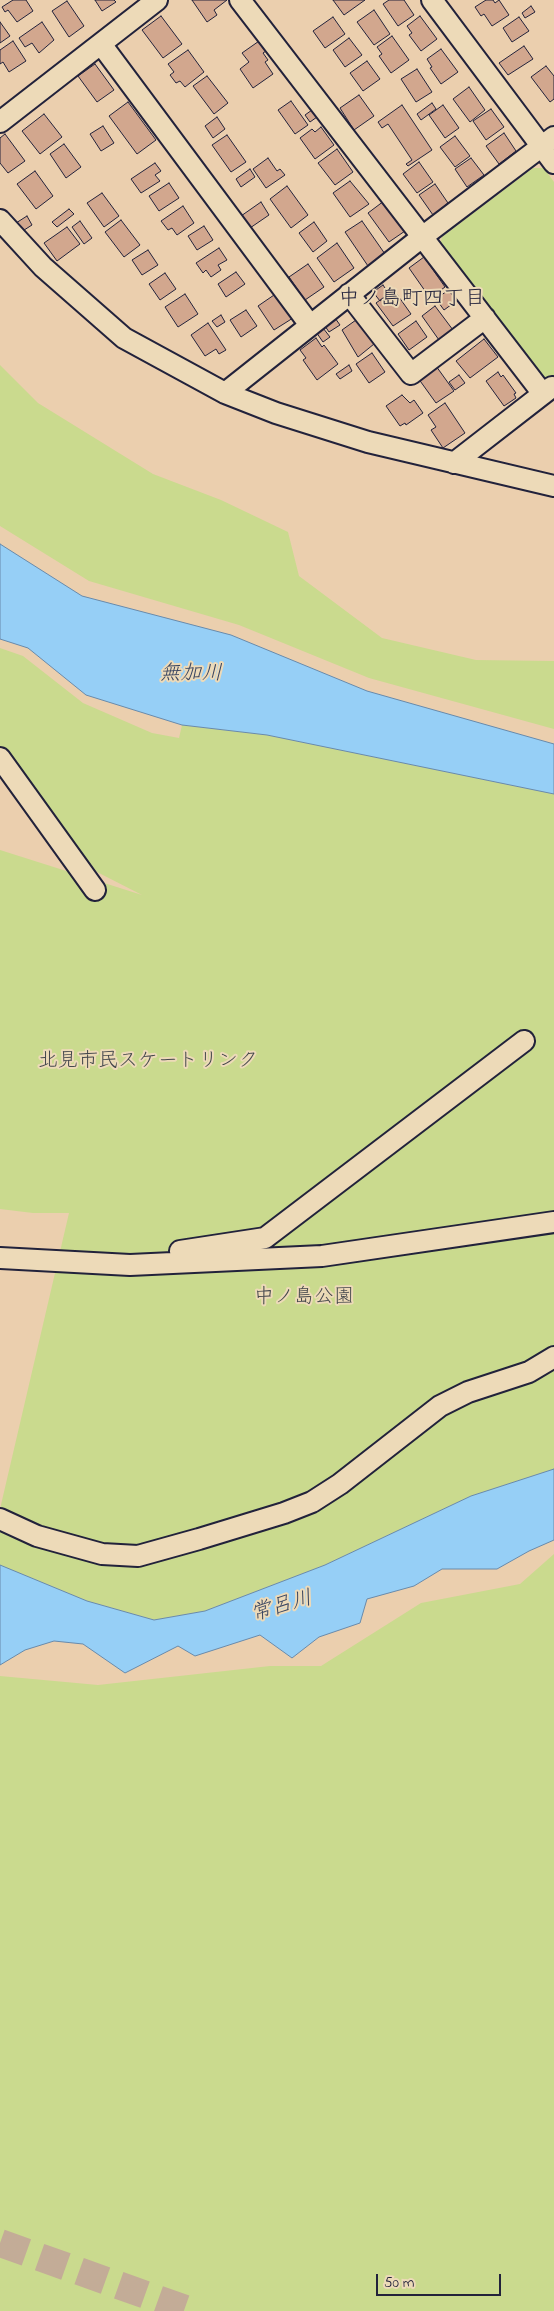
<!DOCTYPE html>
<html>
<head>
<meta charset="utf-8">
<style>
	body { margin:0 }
	#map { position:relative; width:554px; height:2311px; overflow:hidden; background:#ebcfae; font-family:"Indie Flower",sans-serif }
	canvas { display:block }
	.scale { position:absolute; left:376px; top:2274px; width:125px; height:22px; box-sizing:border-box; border:2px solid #22223b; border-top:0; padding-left:6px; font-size:15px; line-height:18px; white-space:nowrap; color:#22223b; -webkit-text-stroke:4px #eddab8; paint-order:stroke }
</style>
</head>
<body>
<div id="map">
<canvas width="554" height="2311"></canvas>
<div class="scale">50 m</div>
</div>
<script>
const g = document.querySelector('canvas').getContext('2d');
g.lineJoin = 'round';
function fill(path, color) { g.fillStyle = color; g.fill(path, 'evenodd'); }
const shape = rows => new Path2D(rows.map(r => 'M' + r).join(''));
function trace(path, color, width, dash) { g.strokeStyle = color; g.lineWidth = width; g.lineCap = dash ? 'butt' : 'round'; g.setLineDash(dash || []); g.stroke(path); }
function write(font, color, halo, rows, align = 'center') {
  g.font = font + ' "Indie Flower","Klee One",sans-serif'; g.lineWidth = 4; g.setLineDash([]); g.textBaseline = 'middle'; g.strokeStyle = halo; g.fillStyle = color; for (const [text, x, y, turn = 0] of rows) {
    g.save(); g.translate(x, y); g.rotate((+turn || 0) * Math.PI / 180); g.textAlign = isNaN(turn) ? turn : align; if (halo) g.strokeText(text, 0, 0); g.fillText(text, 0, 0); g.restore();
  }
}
fill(shape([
	[533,168,544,168,554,182,554,376,550,379,542,379,440,245,442,237],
	[0,365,38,403,153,474,221,500,288,532,299,576,382,638,476,660,554,661,554,729,369,678,239,625,89,581,0,526],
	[0,648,23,656,83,703,152,733,179,738,182,725,267,735,554,794,554,1469,471,1496,325,1565,205,1611,154,1620,87,1601,0,1565,0,1509,69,1213,33,1213,0,1209,0,850,142,895,97,872,0,747],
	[554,1554,554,2311,0,2311,0,1676,98,1685,270,1666,321,1666,421,1603,520,1584]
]), '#cada8e');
const water = shape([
	[0,544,82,596,231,635,367,691,554,744,554,794,267,735,182,725,86,695,28,648,0,639,0,544],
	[554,1469,554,1540,529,1551,497,1569,442,1569,414,1586,367,1599,360,1623,319,1637,292,1658,260,1635,195,1656,178,1646,125,1673,83,1644,54,1641,25,1650,0,1665,0,1565,87,1601,154,1620,205,1611,325,1565,471,1496,554,1469]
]);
fill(water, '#96cff6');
trace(water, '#688aab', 1);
const building = shape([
	[13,0,26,0,33,11,17,22,8,10,5,12,2,7,13,0],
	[95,0,114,0,116,2,102,11,95,0],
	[192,0,227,0,214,10,217,15,207,22,192,0],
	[333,0,365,0,344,15,333,0],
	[389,0,404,0,414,15,398,26,383,4,389,0],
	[486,0,493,0,495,3,499,0,509,15,492,26,484,14,481,16,475,7,486,0],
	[67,1,84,26,69,37,52,11,67,1],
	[531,6,535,12,525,18,522,13,531,6],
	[374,10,390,34,374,45,357,22,374,10],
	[161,16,182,44,163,58,142,30,161,16],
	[420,16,437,39,421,51,409,35,412,33,407,26,420,16],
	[333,17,345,34,325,48,313,31,333,17],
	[519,17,529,31,512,42,503,28,519,17],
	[0,22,10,36,0,43,0,22],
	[42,22,54,40,39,53,32,43,25,47,19,38,42,22],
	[392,36,409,60,391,73,379,56,382,54,377,47,392,36],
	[349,38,362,55,345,67,333,50,349,38],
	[262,39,269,49,263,53,268,60,265,62,273,74,253,88,240,69,249,62,242,53,262,39],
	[13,41,26,61,9,72,3,62,0,64,0,50,13,41],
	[524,46,533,59,508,75,499,63,524,46],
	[441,49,458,72,441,84,430,68,432,67,427,59,441,49],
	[188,50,204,72,185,87,180,81,176,83,170,75,174,72,168,64,188,50],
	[367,61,380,79,363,91,350,73,367,61],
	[95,64,114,90,97,102,78,76,95,64],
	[546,66,554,76,554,99,550,102,531,77,546,66],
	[417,69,432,92,416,102,401,79,417,69],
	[207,76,228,103,214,114,193,86,207,76],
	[469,87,485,110,470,122,453,99,469,87],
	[359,95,374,116,354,130,340,108,359,95],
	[291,101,308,125,295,134,278,110,291,101],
	[128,102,156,140,137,154,109,116,128,102],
	[432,103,436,109,421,120,417,114,432,103],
	[402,105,432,150,408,166,406,164,412,160,388,124,382,128,378,122,402,105],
	[443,105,459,128,445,138,429,115,443,105],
	[491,109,504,127,486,140,473,121,491,109],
	[312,110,317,117,310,122,305,115,312,110],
	[44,114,62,137,40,154,22,131,44,114],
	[217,117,225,129,213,138,205,126,217,117],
	[103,126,114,143,101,151,90,134,103,126],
	[321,127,334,145,315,159,300,138,312,129,315,132,321,127],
	[504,133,516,151,499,164,486,146,504,133],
	[5,134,25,161,8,173,0,163,0,138,5,134],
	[227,135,246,162,231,172,212,145,227,135],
	[455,136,470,156,455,167,440,147,455,136],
	[64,144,81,167,66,178,50,154,64,144],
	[337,149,353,172,335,185,318,163,337,149],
	[268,158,277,171,280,169,285,175,266,188,253,169,268,158],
	[471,158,484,175,467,187,455,169,471,158],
	[419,162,433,182,417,193,403,174,419,162],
	[155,163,161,171,155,175,160,181,141,193,131,179,155,163],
	[250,169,255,177,241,187,236,179,250,169],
	[35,171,53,196,36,209,17,184,35,171],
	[350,181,369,204,350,217,333,193,350,181],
	[169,183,179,198,159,211,149,196,169,183],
	[435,184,448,203,433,215,419,195,435,184],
	[287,186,308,215,291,228,270,199,287,186],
	[102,193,119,216,104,227,87,203,102,193],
	[384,201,405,231,389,242,368,213,384,201],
	[261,202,269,215,250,228,241,216,261,202],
	[183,206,194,223,177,235,172,228,168,230,161,221,183,206],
	[69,209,74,214,57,227,52,222,69,209],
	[27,216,32,225,21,232,16,223,27,216],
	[121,220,140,245,124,257,105,232,121,220],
	[80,221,92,238,84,244,72,227,80,221],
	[362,221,385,254,368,266,345,232,362,221],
	[314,222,327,241,313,252,299,233,314,222],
	[204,226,213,240,197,250,188,236,204,226],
	[67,227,80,244,57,261,44,243,67,227],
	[337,243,354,268,334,282,317,258,337,243],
	[219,248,227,260,218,265,221,270,211,277,206,270,203,273,196,263,219,248],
	[148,250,158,265,142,275,132,260,148,250],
	[424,257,445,287,430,298,409,268,424,257],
	[308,264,324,287,305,300,289,277,308,264],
	[236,272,245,284,226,297,218,284,236,272],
	[165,273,176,289,160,300,149,284,165,273],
	[383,285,389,294,380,301,373,292,383,285],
	[451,288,459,299,444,310,436,299,451,288],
	[394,290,411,314,393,326,376,303,394,290],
	[277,293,293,318,274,330,258,306,277,293],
	[185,294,198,314,178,327,165,307,185,294],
	[435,306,453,330,439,340,422,316,435,306],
	[246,310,257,326,241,337,230,320,246,310],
	[221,315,225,322,217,327,212,321,221,315],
	[335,318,340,325,329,332,325,326,335,318],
	[356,320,374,344,358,357,342,330,356,320],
	[416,321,427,337,409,350,398,334,416,321],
	[208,323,226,350,219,354,216,349,205,356,191,335,208,323],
	[323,328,330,337,323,342,316,332,323,328],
	[316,338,322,347,324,345,338,364,317,380,303,360,306,358,300,350,316,338],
	[484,339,498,357,470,378,456,361,484,339],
	[372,353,385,372,369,383,356,364,372,353],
	[349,365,352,371,340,379,336,374,349,365],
	[436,366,454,391,436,403,418,378,436,366],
	[498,372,501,377,503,375,516,393,514,394,516,398,504,406,486,381,498,372],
	[459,375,465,383,455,390,449,382,459,375],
	[402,395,410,403,414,400,423,413,406,425,405,423,400,426,386,406,402,395],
	[445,403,465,433,443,448,431,430,436,427,428,415,445,403]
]);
fill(building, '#d2a78e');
trace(building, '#22223b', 1);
trace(shape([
	[0,2243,191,2311]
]), '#c3ac97', 28, [28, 14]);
const minor = shape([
	[240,0,543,394],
	[432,0,554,163],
	[101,44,310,325],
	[0,122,157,0],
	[0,220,43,267,124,338,225,393,276,413,368,442,554,486],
	[349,294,411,374,485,318],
	[225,393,422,237,554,137],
	[454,463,552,387],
	[0,758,95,890],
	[180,1251,265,1238,524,1041],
	[0,1258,130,1265,322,1256,554,1222],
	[0,1519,37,1536,102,1554,138,1556,199,1539,284,1513,312,1502,340,1484,440,1406,468,1392,529,1372,554,1357]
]);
trace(minor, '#22223b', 24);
trace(minor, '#eddab8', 20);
write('20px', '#44474c', '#eddab8', [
	["北見市民スケートリンク",148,1063],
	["中ノ島公園",304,1299]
]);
write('21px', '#22223b', '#eddab8', [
	["中ノ島町四丁目",412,301]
]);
write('italic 21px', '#394560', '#eddab8', [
	["無加川",191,676],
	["常呂川",282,1608,-16]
]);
</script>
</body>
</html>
